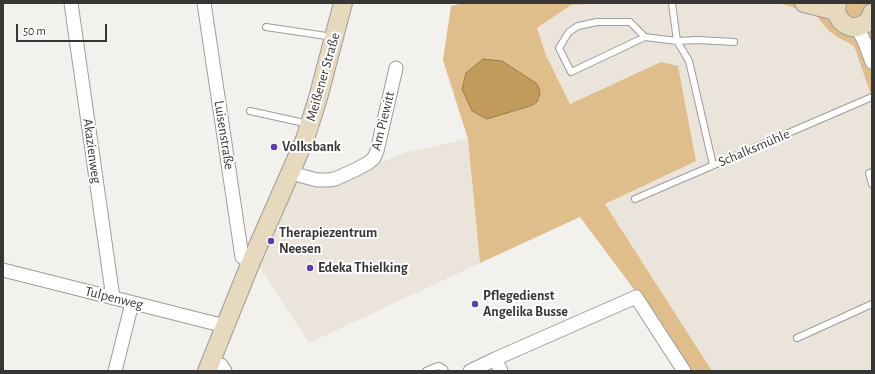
<!DOCTYPE html>
<html>
<head>
<meta charset="utf-8">
<style>
	body { margin:0 }
	#map { position:relative; width:875px; height:374px; overflow:hidden; background:#f3f1ed; font-family:"Alegreya Sans",sans-serif }
	canvas { display:block }
	.frame { position:absolute; inset:0; border:4px solid #373635; pointer-events:none }
	.scale { position:absolute; left:16px; top:24px; width:91px; height:18px; box-sizing:border-box; border:2px solid #373635; border-top:0; padding-left:5px; font-size:12px; line-height:14px; white-space:nowrap; color:#373635; -webkit-text-stroke:3px #fff; paint-order:stroke }
</style>
</head>
<body>
<div id="map">
<canvas width="875" height="374"></canvas>
<div class="frame"></div>
<div class="scale">50 m</div>
</div>
<script>
const g = document.querySelector('canvas').getContext('2d');
g.lineJoin = 'round';
function fill(path, color) { g.fillStyle = color; g.fill(path, 'evenodd'); }
const shape = rows => new Path2D(rows.map(r => 'M' + r).join(''));
function trace(path, color, width, dash) { g.strokeStyle = color; g.lineWidth = width; g.lineCap = dash ? 'butt' : 'round'; g.setLineDash(dash || []); g.stroke(path); }
function write(font, color, halo, rows, align = 'center') {
  g.font = font + ' "Alegreya Sans",sans-serif'; g.lineWidth = 4; g.setLineDash([]); g.textBaseline = 'middle'; g.strokeStyle = halo; g.fillStyle = color; for (const [text, x, y, turn = 0] of rows) {
    g.save(); g.translate(x, y); g.rotate((+turn || 0) * Math.PI / 180); g.textAlign = isNaN(turn) ? turn : align; if (halo) g.strokeText(text, 0, 0); g.fillText(text, 0, 0); g.restore();
  }
}
fill(shape([
	[606,3,777,3,800,9,817,18,829,31,839,38,854,46,872,98,872,371,712,371,605,204,695,161,661,62,570,104,546,55,537,28,571,5],
	[468,139,480,263,309,343,254,259,288,176,332,183,403,153]
]), '#ebe4da');
fill(shape([
	[463,3,606,3,571,5,537,28,546,55,570,104,661,62,678,66,696,161,605,204,712,371,686,371,636,292,580,217,480,263,468,139,443,60,451,6],
	[777,3,872,3,872,98,854,46,839,38,829,31,817,17,800,9]
]), '#dfbe8b');
const water = shape([
	[483,59,502,61,536,83,539,88,540,94,537,102,533,105,487,119,472,111,462,89,466,73,483,59]
]);
fill(water, '#c19b5b');
trace(water, '#987d50', 1);
const lane = shape([
	[672,3,677,41,689,61,713,165],
	[266,27,333,37],
	[645,37,630,22,597,22,578,26,569,32,559,48,571,72,645,37,677,41,698,40,734,42],
	[250,111,309,124],
	[872,172,869,173,872,184],
	[635,199,872,97],
	[797,338,872,304],
	[426,371,435,367,439,366,444,369,445,371]
]);
const street = shape([
	[71,3,113,298],
	[204,3,242,257,251,262],
	[857,27,865,43,872,62],
	[291,173,317,180,327,180,335,179,357,169,368,163,374,158,377,151,396,68],
	[3,270,225,326],
	[495,359,501,371],
	[211,361,221,365,225,371],
	[115,371,132,303],
	[470,371,495,359,636,297,684,371]
]);
const secondary = shape([
	[804,3,836,11],
	[837,3,836,11,838,16,841,21,846,25,851,27,857,27,865,24,871,17,872,13],
	[207,371,251,262,305,139,318,98,343,3]
]);
trace(lane, '#9e9c99', 8);
trace(street, '#9e9c99', 15);
trace(secondary, '#9e9c99', 20);
trace(lane, '#fff', 6);
trace(street, '#fff', 13);
trace(secondary, '#e7d9be', 18);
for (const [x, y, r, color] of [
	[274,147,4,"#5b3db5"],
	[271,241,4,"#5b3db5"],
	[310,268,4,"#5b3db5"],
	[475,304,4,"#5b3db5"]
]) { const dot = new Path2D(); dot.arc(x, y, r, 0, 2 * Math.PI); g.fillStyle = color; g.fill(dot); trace(dot, '#fff', 1.5); }
write('14px', '#373635', '#fff', [
	["Meißener Straße",323,77,-74],
	["Am Piewitt",383,121,-76],
	["Luisenstraße",224,135,81],
	["Schalksmühle",754,148,-23],
	["Akazienweg",92,151,82],
	["Tulpenweg",114,298,14]
]);
write('bold 14px', '#373635', '#fff', [
	["Volksbank",282,147],
	["Therapiezentrum",279,233],
	["Neesen",279,249],
	["Edeka Thielking",318,268],
	["Pflegedienst",483,296],
	["Angelika Busse",483,312]
], 'left');
</script>
</body>
</html>
